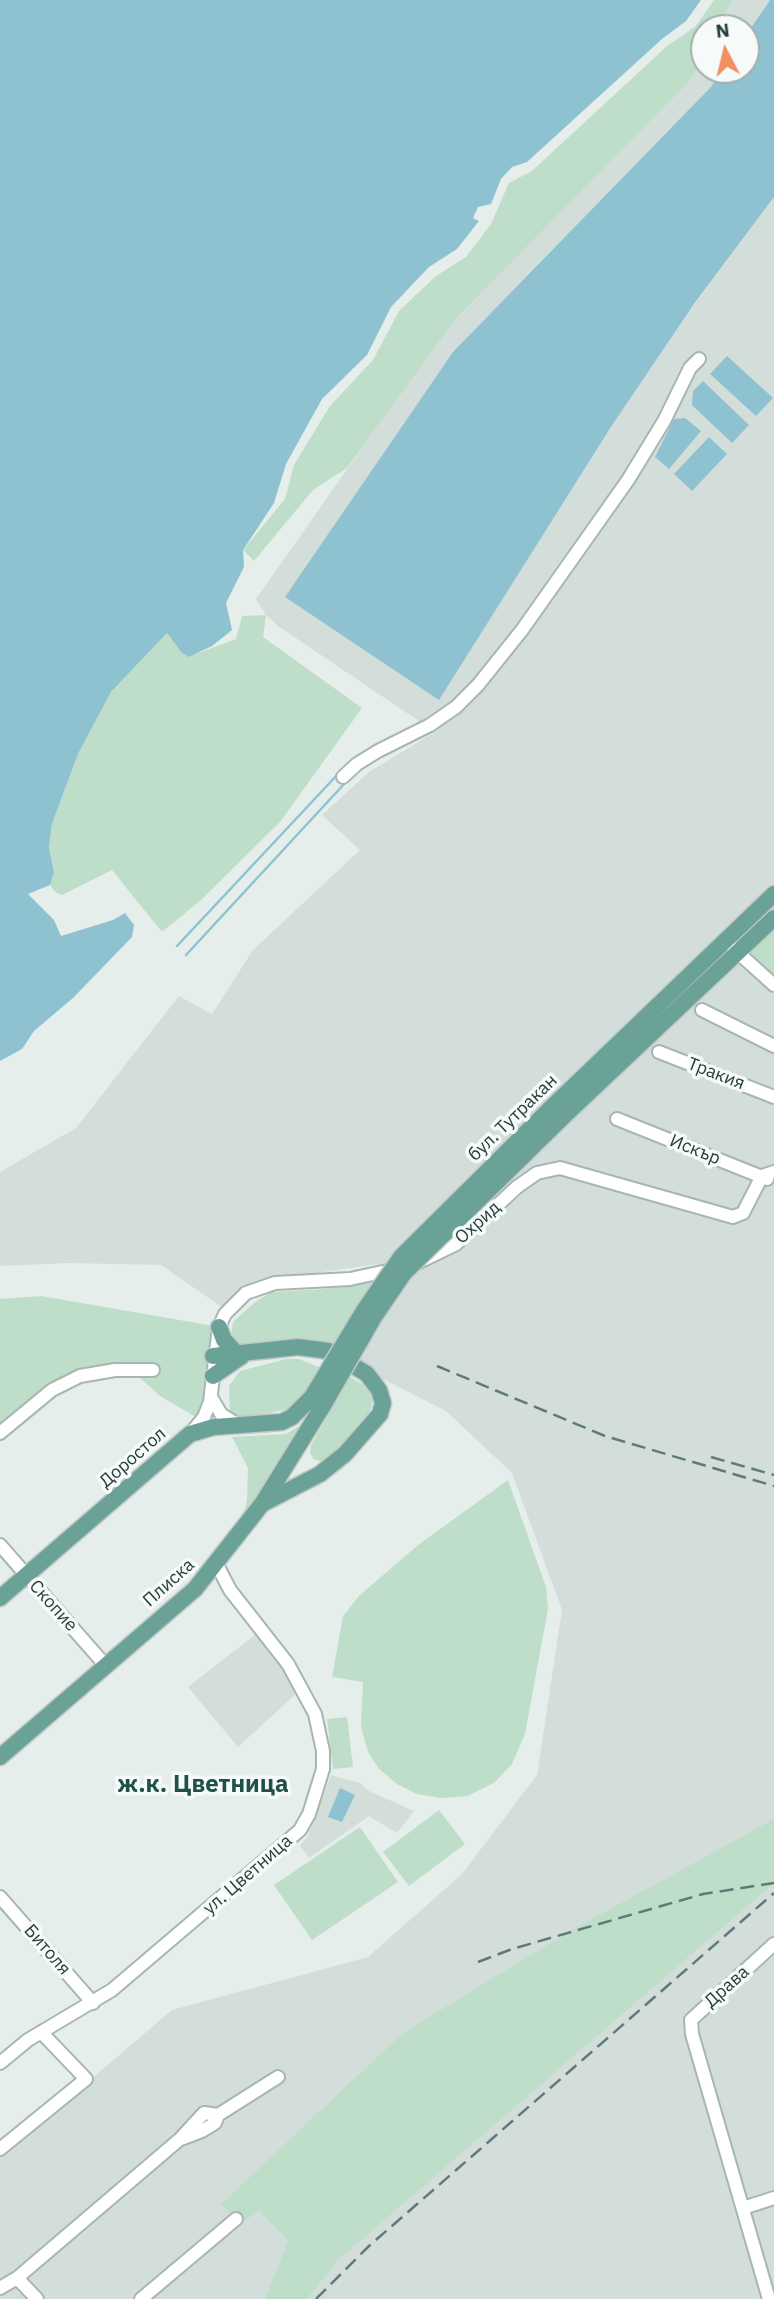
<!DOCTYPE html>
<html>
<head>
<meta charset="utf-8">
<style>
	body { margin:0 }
	#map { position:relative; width:774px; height:2299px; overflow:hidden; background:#e5eeea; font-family:"IBM Plex Sans",sans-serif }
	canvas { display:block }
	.north { position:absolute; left:690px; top:14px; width:70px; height:70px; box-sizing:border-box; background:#f6faf8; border:2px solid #a2afac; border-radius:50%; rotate:353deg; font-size:19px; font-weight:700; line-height:28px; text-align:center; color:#243f3a }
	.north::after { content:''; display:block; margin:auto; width:24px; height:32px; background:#ef8f62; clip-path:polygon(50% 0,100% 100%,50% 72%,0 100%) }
</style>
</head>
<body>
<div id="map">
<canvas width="774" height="2299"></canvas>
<div class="north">N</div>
</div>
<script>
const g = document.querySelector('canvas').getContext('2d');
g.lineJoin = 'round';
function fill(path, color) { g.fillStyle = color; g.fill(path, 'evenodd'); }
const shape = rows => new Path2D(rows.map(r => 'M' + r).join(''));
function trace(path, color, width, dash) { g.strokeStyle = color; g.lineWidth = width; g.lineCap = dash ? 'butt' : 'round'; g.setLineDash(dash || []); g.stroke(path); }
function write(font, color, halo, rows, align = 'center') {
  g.font = font + ' "IBM Plex Sans",sans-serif'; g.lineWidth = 7; g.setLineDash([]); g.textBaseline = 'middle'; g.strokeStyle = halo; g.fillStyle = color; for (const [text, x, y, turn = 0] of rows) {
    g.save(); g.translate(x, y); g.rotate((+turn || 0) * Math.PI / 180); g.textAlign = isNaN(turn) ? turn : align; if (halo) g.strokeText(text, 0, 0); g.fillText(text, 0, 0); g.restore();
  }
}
fill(shape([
	[733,0,770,0,746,35,746,28,718,28],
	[704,55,704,70,722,70,711,87,439,699,617,418,691,309,774,197,774,2299,0,2299,0,2157,172,2010,368,1957,462,1874,537,1775,562,1610,512,1473,446,1411,381,1378,338,1350,399,1261,260,1281,223,1308,161,1265,70,1263,0,1266,0,1172,76,1128,179,996,212,1014,253,950,360,850,322,815,369,772,435,732,278,626,266,615,256,599,402,391,454,321,691,80],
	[256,1634,283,1667,297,1693,238,1747,188,1687],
	[331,1775,360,1783,369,1791,414,1811,397,1833,369,1816,309,1858,300,1846,308,1836]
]), '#d3deda');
fill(shape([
	[714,0,733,0,718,28,704,28,704,55,691,80,454,321,347,468,313,490,254,561,243,550,285,499,294,465,330,406,373,360,399,311,436,276,466,257,491,224,509,183,532,171,667,46,695,27],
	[266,615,263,637,362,708,280,822,201,900,162,932,112,870,62,895,55,892,50,885,54,872,49,847,52,824,78,754,111,692,167,633,181,652,196,654,236,639,242,616],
	[774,929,774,980,747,953],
	[382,1281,336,1349,244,1350,231,1337,233,1322,254,1303,271,1292,326,1289],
	[41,1296,214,1326,201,1420,160,1396,125,1364,79,1372,18,1408,0,1423,0,1299],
	[286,1359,299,1359,321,1368,307,1394,293,1408,249,1417,237,1416,230,1410,229,1386,240,1371],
	[350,1377,371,1389,373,1399,370,1412,330,1458,322,1462,314,1459,310,1453,311,1445],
	[307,1421,269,1488,243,1516,247,1500,248,1468,232,1437,286,1434],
	[508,1480,546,1587,548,1609,525,1734,512,1764,495,1782,468,1796,441,1798,417,1794,397,1784,379,1769,368,1752,361,1727,363,1682,332,1677,343,1616,359,1596,418,1545],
	[347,1717,353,1767,333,1769,327,1719],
	[439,1810,465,1844,409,1886,383,1852],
	[774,1819,774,1883,338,2260,307,2299,265,2299,288,2241,259,2211,240,2224,221,2204,403,2033,570,1931],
	[360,1827,398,1882,312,1940,274,1885]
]), '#bfdec9');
fill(shape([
	[0,0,701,0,686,21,662,39,527,162,512,167,501,179,491,204,478,207,473,218,479,221,457,249,429,267,391,307,367,355,322,399,286,464,274,503,243,550,244,567,226,603,232,630,212,646,189,657,181,652,167,633,111,692,78,754,52,824,49,847,54,872,50,885,28,894,54,920,61,936,113,920,125,913,134,925,132,937,73,998,34,1031,22,1049,0,1061],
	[770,0,774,0,774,197,694,304,611,427,439,700,285,597,453,352,711,87,722,70,746,70,746,35],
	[727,356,773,398,756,416,710,374],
	[703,381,749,425,732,443,692,405,693,391],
	[685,418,701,431,669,469,655,457,674,419],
	[709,437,727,454,692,491,674,474],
	[340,1788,355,1795,342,1822,328,1817]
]), '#8fc2d1');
trace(shape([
	[177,946,338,774],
	[186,955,346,782]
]), '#8fc2d1', 2.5);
const minor = shape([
	[343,777,357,764,378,751,430,725,456,707,478,685,522,630,628,480,664,421,690,368,699,359],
	[733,948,774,985],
	[702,1010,774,1046],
	[659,1052,774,1097],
	[617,1119,767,1179],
	[417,1263,456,1244,517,1187,537,1173,560,1168,733,1217,743,1213,762,1176,774,1172],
	[211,1397,221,1414,238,1425],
	[0,1433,52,1390,80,1376,115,1370,153,1370],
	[190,1434,204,1417,210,1402,219,1327,225,1314,246,1293,275,1283,350,1279,396,1269],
	[0,1545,106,1666],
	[0,1897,93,2003],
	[0,2063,28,2040,112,1990,300,1830,309,1814,323,1769,323,1751,315,1714,288,1664,230,1590,217,1565],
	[181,2139,202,2131,215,2123,218,2115],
	[0,2149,86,2079,41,2032],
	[743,2208,774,2198],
	[17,2278,37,2299],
	[0,2288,17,2278,180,2139,204,2113,218,2115,278,2077],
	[141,2299,236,2219],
	[769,2299,692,2034,691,2020,774,1944]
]);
const major = shape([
	[553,1106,774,894],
	[564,1116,774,918],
	[219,1327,224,1340,237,1354],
	[213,1356,298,1347,329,1351,367,1374,379,1390,383,1403,380,1414,345,1454,320,1474,264,1503],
	[213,1376,242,1356],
	[0,1598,190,1434,214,1427,282,1422,292,1417,312,1397],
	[0,1757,195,1589,262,1504,324,1404]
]);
trace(minor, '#a7b6b2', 16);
trace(major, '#c2c9c8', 19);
trace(minor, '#fff', 12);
trace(major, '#6ba298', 16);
trace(shape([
	[437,1366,605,1436,774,1486],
	[711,1457,774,1475],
	[478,1962,512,1949,703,1894,774,1883],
	[316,2299,369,2246,774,1893]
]), '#5f7b75', 2.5, [14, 7]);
const majorBridge = shape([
	[312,1397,365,1309,401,1257,553,1106],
	[324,1404,374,1317,404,1273,564,1116]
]);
trace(majorBridge, '#c2c9c8', 19, []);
trace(majorBridge, '#6ba298', 16);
write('18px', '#243f3a', '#f6faf8', [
	["Тракия",716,1074,21],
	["бул. Тутракан",513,1118,-44],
	["Искър",695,1150,22],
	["Охрид",478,1223,-42],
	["Доростол",133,1458,-41],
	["Плиска",169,1583,-42],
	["Скопие",53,1606,48],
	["ул. Цветница",248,1875,-41],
	["Битоля",47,1950,49],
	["Драва",727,1987,-42]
]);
write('bold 24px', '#205149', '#f6faf8', [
	["ж.к. Цветница",203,1785]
]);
</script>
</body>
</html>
